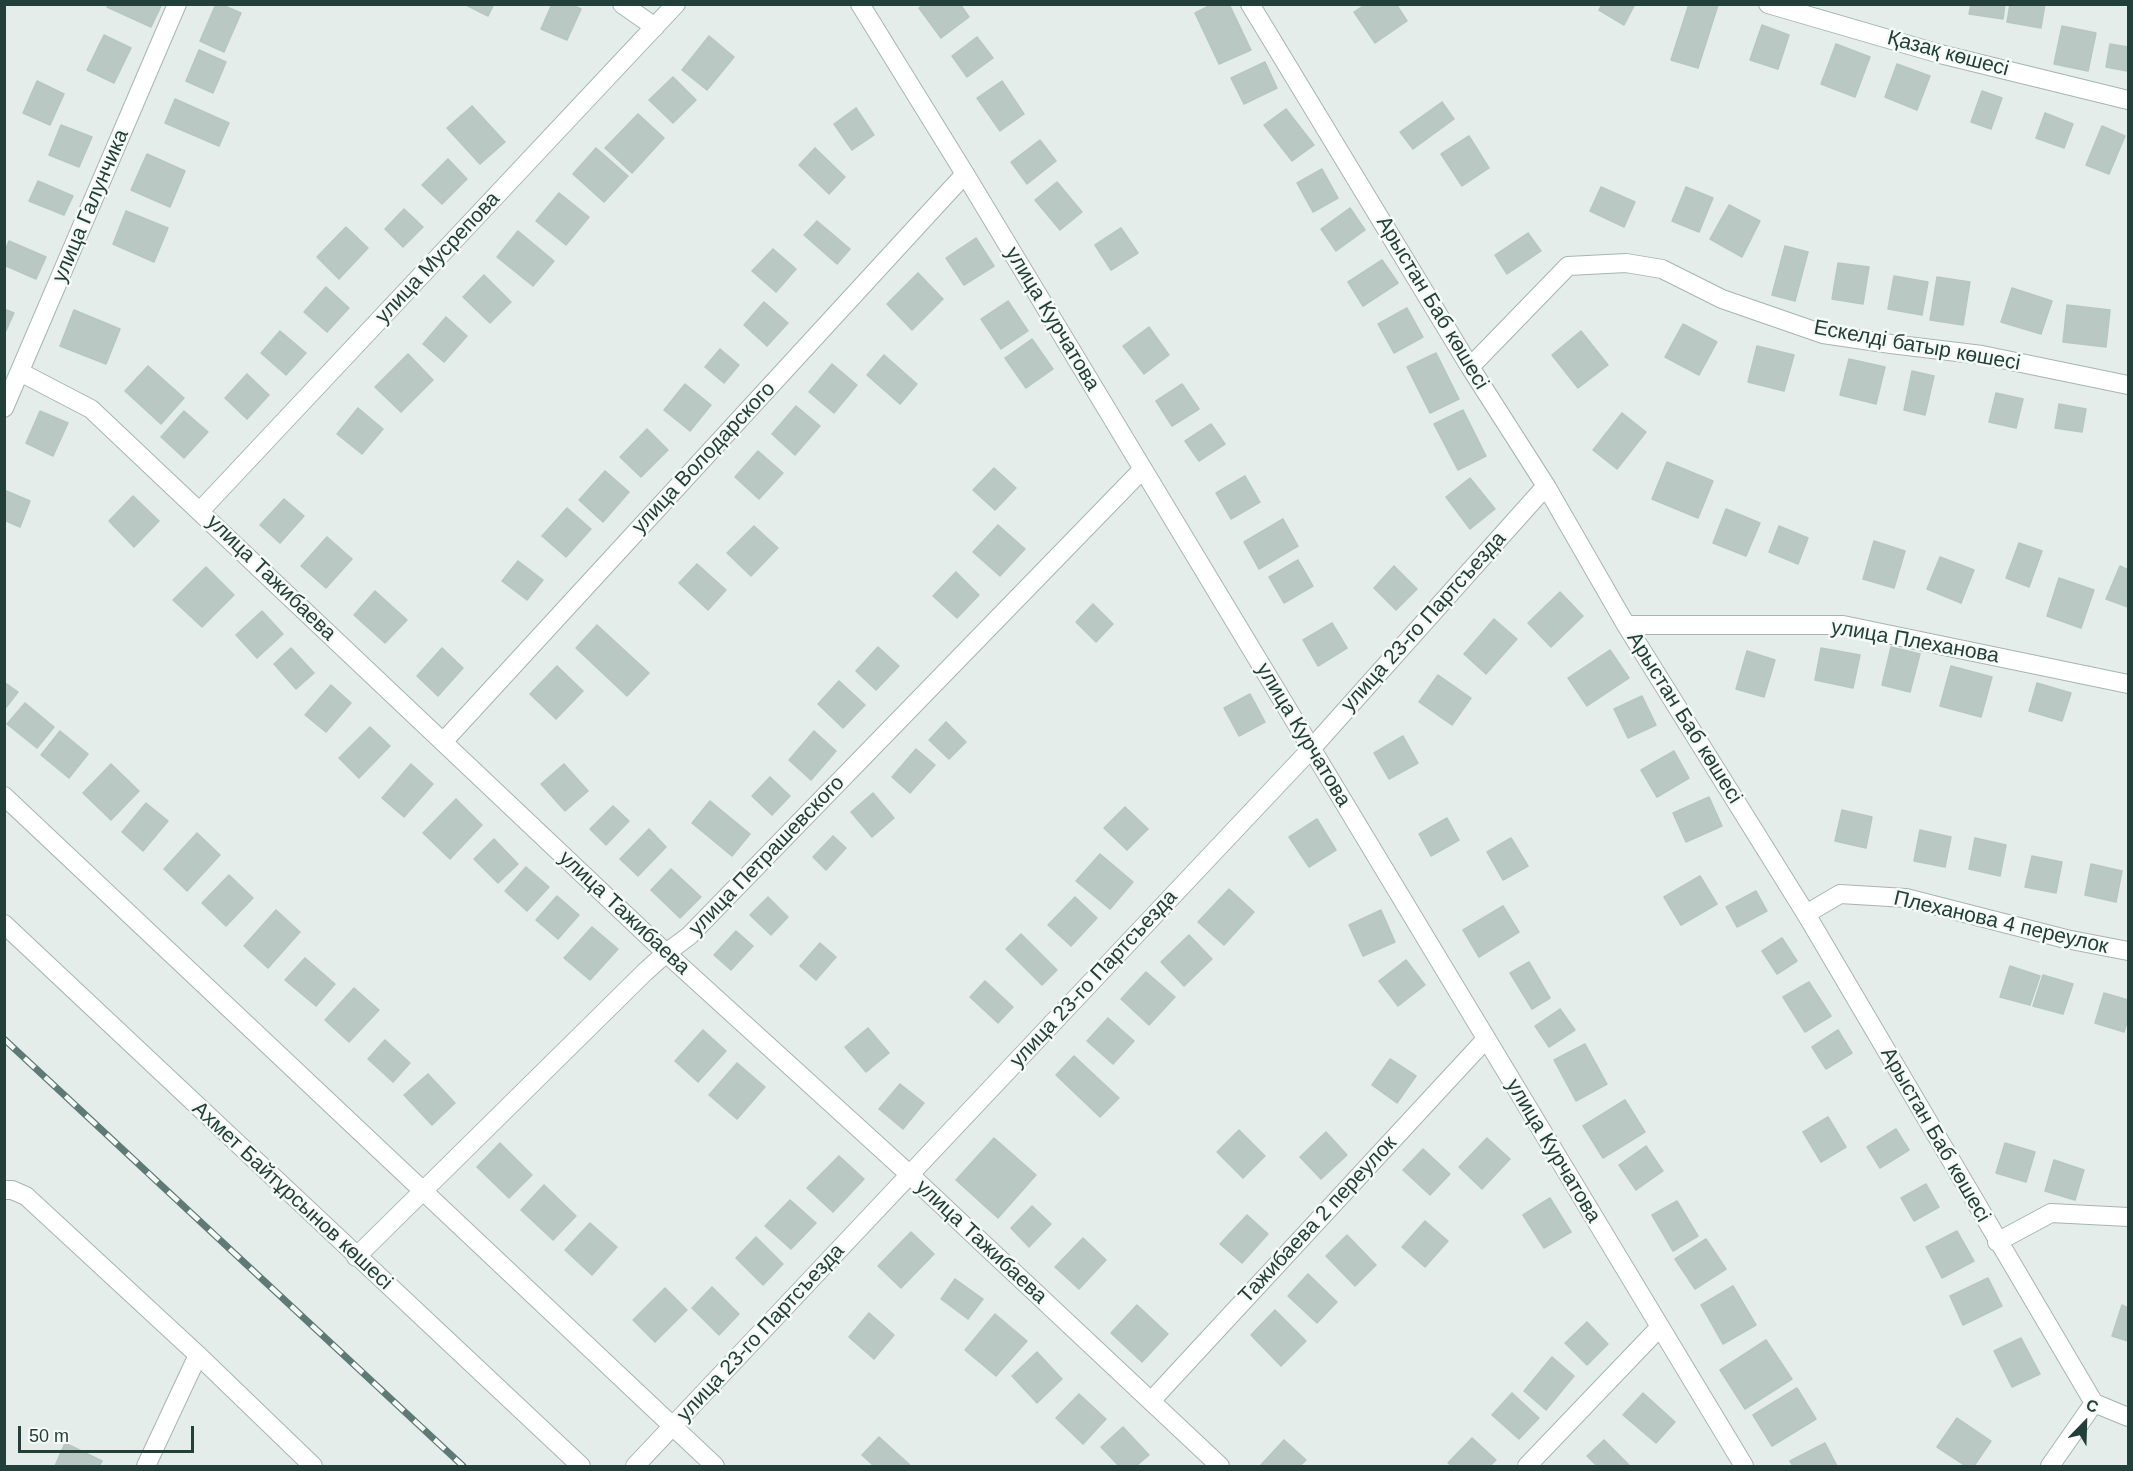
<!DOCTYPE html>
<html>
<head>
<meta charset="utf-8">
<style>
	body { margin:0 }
	#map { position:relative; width:2133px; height:1471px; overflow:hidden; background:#e4edea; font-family:Helvetica,sans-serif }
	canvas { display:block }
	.frame { position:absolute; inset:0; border:6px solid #233f39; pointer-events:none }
	.north { position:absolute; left:2055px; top:1393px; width:60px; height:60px; -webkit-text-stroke:4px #f5faf7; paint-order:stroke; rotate:23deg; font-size:16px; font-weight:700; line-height:24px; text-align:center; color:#233f39 }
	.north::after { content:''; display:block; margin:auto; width:21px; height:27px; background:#233f39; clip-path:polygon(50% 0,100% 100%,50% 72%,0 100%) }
	.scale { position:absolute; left:18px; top:1426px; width:176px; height:27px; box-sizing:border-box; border:3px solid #233f39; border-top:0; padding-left:8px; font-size:18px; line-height:21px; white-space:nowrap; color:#233f39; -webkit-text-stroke:4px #f5faf7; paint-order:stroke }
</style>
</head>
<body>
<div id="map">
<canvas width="2133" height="1471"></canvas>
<div class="frame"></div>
<div class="north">С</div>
<div class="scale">50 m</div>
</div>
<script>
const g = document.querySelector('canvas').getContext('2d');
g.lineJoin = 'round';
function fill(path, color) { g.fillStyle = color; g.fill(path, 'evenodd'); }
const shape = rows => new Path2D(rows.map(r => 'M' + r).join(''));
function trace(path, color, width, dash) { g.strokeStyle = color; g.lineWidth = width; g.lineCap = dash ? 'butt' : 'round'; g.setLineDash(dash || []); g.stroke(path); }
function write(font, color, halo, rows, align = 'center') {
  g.font = font + ' Helvetica,sans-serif'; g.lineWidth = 5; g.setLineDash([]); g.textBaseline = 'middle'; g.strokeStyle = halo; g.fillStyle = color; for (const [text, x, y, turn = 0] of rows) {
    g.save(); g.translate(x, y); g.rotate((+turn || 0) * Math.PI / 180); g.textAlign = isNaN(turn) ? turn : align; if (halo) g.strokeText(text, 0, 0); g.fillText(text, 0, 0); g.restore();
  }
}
const building = shape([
	[108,4,162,4,151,27,107,7,108,4],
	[216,4,220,4,241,13,224,52,200,41,216,4],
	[464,4,494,4,488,16,464,4],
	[552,4,570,4,581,9,567,40,541,29,552,4],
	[924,4,960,4,969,17,941,38,919,8,924,4],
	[1213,4,1229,4,1251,50,1219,64,1195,13,1213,4],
	[1366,4,1396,4,1407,21,1375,43,1354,12,1366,4],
	[1602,4,1635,4,1624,25,1599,10,1602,4],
	[1689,4,1718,5,1698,68,1671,60,1689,4],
	[1971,4,2005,4,2003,19,1969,14,1971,4],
	[2010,4,2045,4,2041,28,2007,22,2010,4],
	[1762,25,1789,35,1778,69,1750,60,1762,25],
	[2062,26,2096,33,2088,71,2054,64,2062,26],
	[104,35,131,48,114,83,87,70,104,35],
	[709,36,734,57,707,90,682,70,709,36],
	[977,37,993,58,967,77,952,56,977,37],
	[1836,44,1870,57,1855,97,1821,84,1836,44],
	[2110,44,2128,47,2127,71,2106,67,2110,44],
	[199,50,226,62,213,93,186,81,199,50],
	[1265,62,1277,88,1244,104,1231,78,1265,62],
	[1897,64,1930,76,1917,110,1885,97,1897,64],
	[673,77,696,100,673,123,649,100,673,77],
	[37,81,64,94,50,125,23,113,37,81],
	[1002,81,1024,114,1000,131,977,98,1002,81],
	[1982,91,2002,98,1991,129,1971,122,1982,91],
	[175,99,229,123,219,146,165,123,175,99],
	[1442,102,1454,119,1413,149,1400,132,1442,102],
	[472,106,505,142,480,164,447,128,472,106],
	[856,108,874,135,852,150,834,124,856,108],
	[1286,109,1314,145,1292,161,1264,125,1286,109],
	[2045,113,2073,124,2064,148,2036,138,2045,113],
	[638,114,664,138,632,173,605,148,638,114],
	[61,125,92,137,79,167,49,155,61,125],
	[2102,126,2125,136,2109,174,2086,165,2102,126],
	[1469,136,1489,168,1462,186,1441,154,1469,136],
	[1040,140,1056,161,1027,184,1011,162,1040,140],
	[596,148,628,176,604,202,573,174,596,148],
	[815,148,845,177,829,194,799,165,815,148],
	[147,154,185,171,170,207,131,190,147,154],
	[448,159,467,179,442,204,422,185,448,159],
	[1322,169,1338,198,1313,212,1297,183,1322,169],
	[38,181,73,196,64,215,29,201,38,181],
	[1057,182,1082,212,1060,230,1035,200,1057,182],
	[1601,187,1635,202,1624,227,1590,211,1601,187],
	[1686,187,1713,198,1699,232,1672,221,1686,187],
	[559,193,589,217,566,245,536,221,559,193],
	[1729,205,1760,221,1742,257,1710,239,1729,205],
	[1350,208,1365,230,1336,251,1321,229,1350,208],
	[404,209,423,227,403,247,385,229,404,209],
	[126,211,168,228,154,262,113,244,126,211],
	[817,221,850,249,837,264,804,235,817,221],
	[346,227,368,248,339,279,317,257,346,227],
	[1121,228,1138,253,1111,270,1095,245,1121,228],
	[518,231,554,261,533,286,497,257,518,231],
	[1528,233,1541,251,1507,274,1495,255,1528,233],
	[976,238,994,266,964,285,946,258,976,238],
	[9,241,46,257,36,279,4,265,4,253,9,241],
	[1785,246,1808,252,1795,301,1772,295,1785,246],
	[773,249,796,269,776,292,752,271,773,249],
	[1382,260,1398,283,1363,306,1348,282,1382,260],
	[1838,263,1869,267,1863,304,1832,299,1838,263],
	[918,273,943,299,912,330,887,304,918,273],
	[484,275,511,302,490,323,463,297,484,275],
	[1894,276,1928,282,1922,315,1888,309,1894,276],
	[1937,277,1970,282,1963,325,1930,320,1937,277],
	[326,287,349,308,327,332,304,312,326,287],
	[2012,288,2052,301,2041,334,2001,322,2012,288],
	[1008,301,1028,331,1001,349,981,319,1008,301],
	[764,302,788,323,767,346,744,325,764,302],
	[2067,305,2110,310,2106,347,2063,342,2067,305],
	[1407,308,1423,337,1394,353,1378,324,1407,308],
	[4,309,14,313,4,335,4,309],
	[74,310,120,329,106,364,60,346,74,310],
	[446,317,467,336,444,362,423,344,446,317],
	[1683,324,1717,342,1699,375,1665,357,1683,324],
	[1149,327,1169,355,1144,374,1123,346,1149,327],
	[280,331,306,353,286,375,261,353,280,331],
	[1581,331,1608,365,1578,388,1552,355,1581,331],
	[1032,339,1053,369,1026,388,1005,358,1032,339],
	[1757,346,1794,355,1784,391,1748,382,1757,346],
	[720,349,739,365,724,383,705,367,720,349],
	[1436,353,1459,399,1430,413,1407,367,1436,353],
	[408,354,433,380,401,412,375,387,408,354],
	[884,355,917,384,900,404,867,375,884,355],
	[1849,359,1885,367,1876,404,1840,395,1849,359],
	[832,364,857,385,834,413,809,392,832,364],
	[148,366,184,398,161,424,125,391,148,366],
	[1912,371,1934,376,1925,415,1904,410,1912,371],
	[247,374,269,395,247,419,225,398,247,374],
	[685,384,711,405,690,431,664,410,685,384],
	[1182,384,1199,409,1172,426,1156,401,1182,384],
	[1996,393,2023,399,2016,428,1989,422,1996,393],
	[2059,404,2086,409,2082,432,2055,428,2059,404],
	[796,406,820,426,795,455,772,434,796,406],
	[358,408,383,429,362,454,337,434,358,408],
	[1463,410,1486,456,1458,470,1434,424,1463,410],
	[40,411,68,423,53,456,26,443,40,411],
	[184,411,208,432,184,458,161,437,184,411],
	[1622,413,1646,432,1617,469,1593,450,1622,413],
	[1211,424,1225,444,1199,461,1185,441,1211,424],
	[647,429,668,450,641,477,620,457,647,429],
	[758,451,783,473,759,499,735,477,758,451],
	[1667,462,1713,481,1698,518,1652,499,1667,462],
	[994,468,1016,488,995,510,973,490,994,468],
	[605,471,629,492,603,522,579,500,605,471],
	[1245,476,1260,502,1231,519,1216,493,1245,476],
	[1470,478,1495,509,1470,529,1446,497,1470,478],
	[4,490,30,501,20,527,4,520,4,490],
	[133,496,159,521,134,547,109,521,133,496],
	[284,499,304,516,280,543,260,525,284,499],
	[567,508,591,529,566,557,542,536,567,508],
	[1726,509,1760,523,1746,556,1713,543,1726,509],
	[1283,519,1298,546,1259,569,1244,542,1283,519],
	[998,525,1025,549,1000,576,973,552,998,525],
	[754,526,778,548,751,576,727,553,754,526],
	[1779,526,1808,538,1798,564,1769,552,1779,526],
	[327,537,352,559,326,588,301,566,327,537],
	[1874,541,1905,551,1894,588,1863,579,1874,541],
	[2019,543,2042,551,2029,587,2006,578,2019,543],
	[1940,557,1974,570,1961,603,1927,589,1940,557],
	[1298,560,1313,586,1284,603,1269,577,1298,560],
	[518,561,543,580,527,600,502,581,518,561],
	[697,564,726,590,708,610,679,583,697,564],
	[1394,566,1417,589,1396,610,1374,588,1394,566],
	[2120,566,2128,570,2128,607,2106,599,2120,566],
	[206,567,234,595,202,627,173,600,206,567],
	[956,572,979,595,957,618,933,596,956,572],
	[2059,578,2094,590,2081,628,2047,616,2059,578],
	[375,591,407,620,385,643,354,615,375,591],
	[1560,592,1583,616,1551,647,1528,623,1560,592],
	[1093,604,1113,624,1096,642,1076,622,1093,604],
	[262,611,283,634,257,658,236,635,262,611],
	[1494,619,1517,639,1486,674,1464,654,1494,619],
	[1332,623,1347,648,1318,666,1303,640,1332,623],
	[597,625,649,673,627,696,576,648,597,625],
	[878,647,899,666,876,690,856,671,878,647],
	[1891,647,1920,654,1910,692,1882,685,1891,647],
	[291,648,314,673,296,689,274,664,291,648],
	[442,648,463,668,438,696,417,676,442,648],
	[1821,648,1860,655,1853,688,1815,680,1821,648],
	[1610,650,1629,678,1587,706,1568,678,1610,650],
	[1747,651,1775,660,1764,697,1736,689,1747,651],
	[557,666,583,691,556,719,530,694,557,666],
	[1951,666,1992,677,1981,717,1940,706,1951,666],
	[1438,675,1471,698,1452,725,1419,702,1438,675],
	[839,681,865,705,843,728,818,704,839,681],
	[4,682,18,692,4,710,4,682],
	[2037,683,2071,693,2062,721,2029,711,2037,683],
	[331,685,351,703,326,732,305,715,331,685],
	[1250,694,1265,722,1239,736,1224,708,1250,694],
	[1642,696,1656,725,1628,738,1614,709,1642,696],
	[25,703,54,727,37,748,7,724,25,703],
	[946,722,966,742,949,759,929,740,946,722],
	[370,727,390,746,359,778,339,758,370,727],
	[60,731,88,754,69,778,41,755,60,731],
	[814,731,836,751,811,780,789,760,814,731],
	[1403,736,1418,763,1389,779,1374,753,1403,736],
	[916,749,935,765,910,793,892,777,916,749],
	[1674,751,1689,778,1657,797,1641,770,1674,751],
	[111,764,139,791,111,820,83,793,111,764],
	[411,764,433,784,404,817,382,798,411,764],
	[564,764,588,791,565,811,541,784,564,764],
	[770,777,790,796,772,815,752,796,770,777],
	[873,793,894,818,872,837,851,812,873,793],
	[1709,797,1722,826,1686,842,1673,813,1709,797],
	[456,799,482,825,450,859,423,833,456,799],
	[710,801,750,834,732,856,692,823,710,801],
	[146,803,168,821,143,851,122,832,146,803],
	[613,806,629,821,606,845,590,829,613,806],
	[1125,807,1148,829,1127,850,1104,828,1125,807],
	[1842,810,1872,817,1866,848,1835,841,1842,810],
	[1447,818,1459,840,1431,856,1419,834,1447,818],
	[1317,819,1336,850,1309,867,1289,837,1317,819],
	[649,829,666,847,638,876,620,859,649,829],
	[1920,830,1951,837,1945,867,1914,861,1920,830],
	[197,833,220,855,187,891,164,869,197,833],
	[833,836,846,848,826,870,813,857,833,836],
	[1511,838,1528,866,1503,880,1487,852,1511,838],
	[1975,838,2006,845,2000,876,1969,869,1975,838],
	[494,839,518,864,498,883,474,859,494,839],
	[1100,854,1133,882,1110,909,1076,881,1100,854],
	[2032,856,2062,862,2056,893,2025,887,2032,856],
	[2091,864,2122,871,2116,902,2085,895,2091,864],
	[526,867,549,887,527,911,505,891,526,867],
	[671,869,701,897,680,918,651,890,671,869],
	[229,875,253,898,226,926,202,903,229,875],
	[1700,876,1717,904,1681,925,1664,897,1700,876],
	[1229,889,1254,912,1224,945,1198,922,1229,889],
	[1756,891,1767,911,1737,927,1726,907,1756,891],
	[557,896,579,915,558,939,536,920,557,896],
	[768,897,788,917,771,935,750,915,768,897],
	[1075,897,1097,918,1071,946,1048,925,1075,897],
	[1503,906,1519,932,1479,957,1463,930,1503,906],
	[276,910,300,932,268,968,244,946,276,910],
	[1381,910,1395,942,1363,956,1349,925,1381,910],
	[592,927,618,949,590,980,564,958,592,927],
	[736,931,753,946,731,970,714,955,736,931],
	[1021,934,1057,970,1042,985,1006,949,1021,934],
	[1189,935,1212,959,1184,986,1161,962,1189,935],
	[1782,938,1797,961,1777,974,1762,951,1782,938],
	[820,943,836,957,816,980,800,966,820,943],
	[305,958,335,984,316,1006,285,980,305,958],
	[1406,960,1425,985,1398,1006,1379,981,1406,960],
	[1529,962,1550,998,1532,1009,1510,973,1529,962],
	[2010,966,2040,976,2030,1005,2000,997,2010,966],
	[1146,972,1175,997,1149,1025,1121,999,1146,972],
	[2043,975,2073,984,2063,1014,2033,1006,2043,975],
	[985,981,1013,1007,998,1023,970,997,985,981],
	[1809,982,1831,1016,1805,1032,1783,997,1809,982],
	[354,988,379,1010,349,1042,325,1020,354,988],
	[2104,993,2128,1000,2128,1019,2124,1032,2095,1023,2104,993],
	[1560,1009,1575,1030,1549,1047,1535,1026,1560,1009],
	[1108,1018,1134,1041,1113,1064,1087,1041,1108,1018],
	[868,1028,889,1053,866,1072,845,1047,868,1028],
	[703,1030,726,1051,698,1082,675,1061,703,1030],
	[1838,1030,1852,1053,1826,1069,1812,1047,1838,1030],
	[385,1040,410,1063,393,1082,368,1059,385,1040],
	[1585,1044,1607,1084,1576,1101,1554,1060,1585,1044],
	[1074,1056,1119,1098,1100,1117,1056,1075,1074,1056],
	[1390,1059,1416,1076,1397,1103,1372,1085,1390,1059],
	[737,1063,765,1087,737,1119,709,1095,737,1063],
	[428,1074,455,1103,432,1125,404,1095,428,1074],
	[900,1084,924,1103,903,1129,879,1109,900,1084],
	[1625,1100,1645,1132,1603,1158,1583,1126,1625,1100],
	[1828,1117,1846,1147,1821,1162,1803,1132,1828,1117],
	[1896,1129,1909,1150,1880,1168,1867,1147,1896,1129],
	[1239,1130,1265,1156,1243,1178,1217,1152,1239,1130],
	[1326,1132,1347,1155,1321,1179,1300,1157,1326,1132],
	[994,1138,1036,1175,998,1218,956,1180,994,1138],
	[1487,1138,1510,1159,1482,1189,1459,1167,1487,1138],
	[500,1143,532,1175,509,1198,477,1167,500,1143],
	[2005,1143,2035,1152,2026,1182,1996,1173,2005,1143],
	[1646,1146,1663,1171,1636,1190,1619,1165,1646,1146],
	[1423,1149,1450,1174,1430,1195,1403,1170,1423,1149],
	[839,1156,864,1179,833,1212,807,1188,839,1156],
	[2054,1160,2084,1170,2075,1200,2045,1191,2054,1160],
	[1926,1184,1939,1207,1914,1221,1901,1198,1926,1184],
	[544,1185,576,1216,553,1240,521,1210,544,1185],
	[1550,1198,1571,1232,1544,1248,1523,1215,1550,1198],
	[790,1200,816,1223,791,1249,765,1226,790,1200],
	[1677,1201,1698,1236,1673,1251,1652,1215,1677,1201],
	[1032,1206,1051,1224,1029,1247,1011,1228,1032,1206],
	[1247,1215,1268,1234,1242,1263,1220,1244,1247,1215],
	[1425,1221,1448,1241,1425,1267,1402,1247,1425,1221],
	[590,1223,617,1247,592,1275,565,1250,590,1223],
	[1957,1231,1974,1261,1942,1278,1926,1247,1957,1231],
	[911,1232,934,1254,901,1288,878,1266,911,1232],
	[1347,1235,1376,1265,1355,1286,1326,1256,1347,1235],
	[756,1237,783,1264,763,1285,736,1258,756,1237],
	[1083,1238,1106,1260,1079,1289,1055,1267,1083,1238],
	[1706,1239,1726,1269,1695,1289,1675,1259,1706,1239],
	[1308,1274,1337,1302,1317,1323,1288,1296,1308,1274],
	[1988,1278,2002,1306,1963,1325,1950,1296,1988,1278],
	[955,1279,983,1299,968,1319,941,1299,955,1279],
	[1733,1286,1756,1325,1723,1344,1701,1305,1733,1286],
	[712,1287,739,1314,719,1335,692,1308,712,1287],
	[665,1288,687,1310,655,1342,633,1320,665,1288],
	[1137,1305,1168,1334,1142,1362,1111,1333,1137,1305],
	[2122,1305,2128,1308,2128,1341,2112,1336,2122,1305],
	[1275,1310,1306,1341,1281,1366,1251,1335,1275,1310],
	[869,1313,894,1335,874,1359,849,1337,869,1313],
	[995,1314,1027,1341,996,1376,965,1350,995,1314],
	[1587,1322,1608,1344,1587,1365,1565,1343,1587,1322],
	[2021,1338,2040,1374,2012,1387,1994,1351,2021,1338],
	[1766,1340,1792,1379,1745,1409,1720,1370,1766,1340],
	[1037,1352,1062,1379,1037,1403,1012,1376,1037,1352],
	[1552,1357,1574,1376,1546,1410,1524,1391,1552,1357],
	[1797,1388,1816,1419,1772,1446,1753,1415,1797,1388],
	[1512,1393,1539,1418,1519,1439,1492,1415,1512,1393],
	[1643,1393,1675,1422,1656,1443,1623,1415,1643,1393],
	[1079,1394,1106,1419,1083,1444,1056,1418,1079,1394],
	[1957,1418,1991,1441,1974,1466,1966,1466,1937,1447,1957,1418],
	[1123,1427,1149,1455,1136,1466,1119,1466,1101,1447,1123,1427],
	[879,1437,911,1466,874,1466,862,1455,879,1437],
	[1472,1438,1496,1460,1490,1466,1452,1466,1448,1463,1472,1438],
	[1284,1440,1306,1460,1300,1466,1260,1466,1284,1440],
	[1604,1440,1630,1466,1597,1466,1587,1456,1604,1440],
	[65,1443,102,1461,99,1466,55,1466,65,1443],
	[1825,1443,1837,1466,1793,1466,1790,1461,1825,1443]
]);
fill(building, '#b9c8c3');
trace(building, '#b6c7c1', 1.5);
const street = shape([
	[622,4,655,27],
	[860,4,965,174,1744,1466],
	[1250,4,1470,367,1546,486,1626,625,1806,914,2094,1403,2128,1417],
	[1768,4,1940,54,2128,100],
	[1470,367,1568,266,1626,263,1662,269,1722,299,1823,334,1891,344,1982,355,2128,385],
	[20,372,91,409,666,953,909,1174,1220,1466],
	[4,408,177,4],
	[200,511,676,4],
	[1626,625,1843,625,2128,684],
	[443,742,965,174],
	[4,796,715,1466],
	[1806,914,1840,894,1906,898,2066,939,2128,951],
	[4,924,581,1466],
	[4,1190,12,1190,26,1196,198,1355,313,1466],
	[1997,1242,2051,1213,2128,1217],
	[356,1257,645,972,666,953,689,936,1142,470],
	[1151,1401,1486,1039],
	[146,1466,198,1355],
	[635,1466,1311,749,1546,486],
	[1527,1466,1659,1328],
	[2050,1466,2094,1403]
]);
trace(street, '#a6b5b1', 20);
trace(street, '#fff', 18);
const rail = shape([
	[4,1039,463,1466]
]);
trace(rail, '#5e7a74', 7);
trace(rail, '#f5faf7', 4.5, [14]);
write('21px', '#233f39', '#f5faf7', [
	["Қазақ көшесі",1948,54,15],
	["улица Галунчика",91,206,-67],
	["улица Мусрепова",438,258,-47],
	["Арыстан Баб көшесі",1432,303,59],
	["улица Курчатова",1052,319,59],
	["Ескелді батыр көшесі",1917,346,10],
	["улица Володарского",704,458,-47],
	["улица Тажибаева",271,578,44],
	["улица 23-го Партсъезда",1424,622,-48],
	["улица Плеханова",1915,642,10],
	["Арыстан Баб көшесі",1684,718,58],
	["улица Курчатова",1303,735,59],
	["улица Петрашевского",767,856,-46],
	["улица Тажибаева",624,913,43],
	["Плеханова 4 переулок",2001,923,13],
	["улица 23-го Партсъезда",1094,979,-47],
	["Арыстан Баб көшесі",1935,1135,60],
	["улица Курчатова",1553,1151,59],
	["Ахмет Байтұрсынов көшесі",292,1196,43],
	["Тажибаева 2 переулок",1318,1220,-47],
	["улица Тажибаева",981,1242,43],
	["улица 23-го Партсъезда",761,1333,-47]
]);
</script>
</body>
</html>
